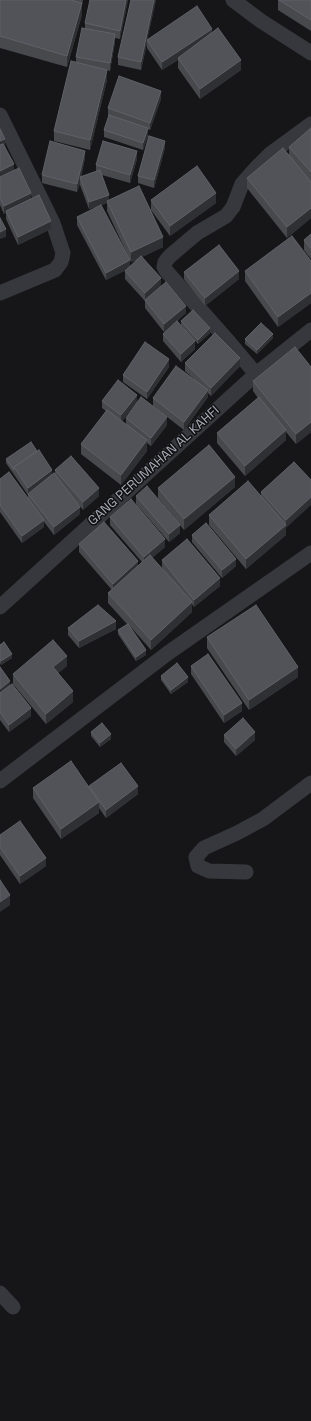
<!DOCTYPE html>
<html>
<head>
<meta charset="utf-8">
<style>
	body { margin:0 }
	canvas { display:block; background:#161618 }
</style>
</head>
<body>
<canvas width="311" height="1421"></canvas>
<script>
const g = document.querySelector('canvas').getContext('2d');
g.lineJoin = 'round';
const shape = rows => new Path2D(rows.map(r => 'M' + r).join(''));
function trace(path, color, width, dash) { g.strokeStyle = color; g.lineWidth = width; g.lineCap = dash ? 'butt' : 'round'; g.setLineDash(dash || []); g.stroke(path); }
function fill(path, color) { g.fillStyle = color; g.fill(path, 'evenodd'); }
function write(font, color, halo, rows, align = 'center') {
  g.font = font + ' "Space Grotesk",sans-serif'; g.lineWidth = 3; g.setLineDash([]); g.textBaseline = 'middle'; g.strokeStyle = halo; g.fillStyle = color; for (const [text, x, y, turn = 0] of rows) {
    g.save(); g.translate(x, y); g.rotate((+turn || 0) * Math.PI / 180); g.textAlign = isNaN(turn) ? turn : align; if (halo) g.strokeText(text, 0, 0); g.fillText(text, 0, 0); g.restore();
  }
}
trace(shape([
	[233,0,261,21,311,53],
	[0,115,53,223,63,253,61,262,55,270,0,293],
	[256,374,229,342,167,272,164,267,165,262,170,256,197,233,226,216,233,207,242,184,257,167,270,154,311,124],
	[0,607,256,374,311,330],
	[0,781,168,653,311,553],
	[246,872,209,871,198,866,196,857,204,848,237,833,263,819,311,783],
	[0,1293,13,1307]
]), '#37383d', 15);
fill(shape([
	[0,0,83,0,82,4,82,15,67,67,0,48],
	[90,0,128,0,120,39,115,38,115,42,110,71,107,70,107,80,90,150,54,141,54,131,76,62,76,57,85,29,85,23],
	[131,0,156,0,147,40,212,33,241,70,200,99,178,68,178,60,162,70,147,48,147,43,141,70,118,65,118,57],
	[278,0,311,0,311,31,278,10],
	[161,99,150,130,148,129,148,136,143,150,104,137,104,130,109,116,108,116,108,108],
	[311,128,311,218,287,238,247,188,247,178,289,155,289,147],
	[0,129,5,146,14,171,31,199,51,229,18,245,6,219,6,213,4,214,0,205],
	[165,148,154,188,138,183,138,176],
	[85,158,81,177,96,171,96,165,137,159,130,183,102,175,109,200,163,247,142,257,161,286,156,290,186,313,177,321,195,349,181,362,163,341,163,334,174,323,164,332,145,308,145,301,125,279,125,271,126,270,106,280,77,225,77,217,99,206,89,209,80,185,80,183,77,192,42,183,42,175],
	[107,203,107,211,131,262,137,260,130,267,101,205],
	[151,200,216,203,170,236,151,210],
	[311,234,311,259,304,250,304,240],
	[311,261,311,303,278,327,245,281,245,271],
	[184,272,239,279,205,306,184,279],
	[181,321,210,333,198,344,181,325],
	[273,338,257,354,245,344,245,339],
	[185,363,240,366,211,396,208,393,208,397,184,430,153,406,153,398,194,379,185,371],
	[169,367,147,399,123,382,123,375],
	[311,367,311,432,296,444,286,432,286,440,245,476,217,443,217,433,258,398,253,391,253,381],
	[102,401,137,402,122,421,126,424,126,418,167,425,151,446,147,443,147,451,121,485,81,454,81,444,106,411,102,408],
	[6,459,52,475,55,475,55,470,99,496,83,510,78,504,80,514,54,535,44,522,44,527,22,543,0,512,0,479,28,498,28,495,6,463],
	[294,462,286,528,286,527,286,535,246,569,209,525,209,515,261,496,261,492],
	[235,487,184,530,158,498,158,488],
	[136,496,180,533,169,542,136,504],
	[110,517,165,547,152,558,170,578,162,568,162,560,220,586,194,607,192,604,192,612,151,650,129,625,146,655,136,661,118,634,118,630,127,624,108,603,108,593,112,590,79,552,79,544,138,566,142,562,110,525],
	[192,535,236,566,222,578,192,542],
	[68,628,116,629,79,648,68,635],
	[207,637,298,677,249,710,207,648],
	[0,645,12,658,1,665,0,663],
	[67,666,58,673,73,702,46,724,13,684,13,674],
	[191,666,242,711,224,723,191,674],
	[0,667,10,686,31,716,9,732,0,720],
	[161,676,188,682,171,694,161,680],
	[91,732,111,739,100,747,91,736],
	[224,735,255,740,236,756,224,742],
	[89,787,138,794,106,818,99,808,99,813,61,839,33,798,33,788],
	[0,835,46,866,20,884,0,855]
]), '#47494d');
fill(shape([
	[126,0,128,0,120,39,120,31],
	[154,0,156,0,147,41,147,40,147,43,141,70,141,62],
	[82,3,82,15,67,67,67,56],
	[212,29,212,36,178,58,178,60,162,70,162,62],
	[115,34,115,42,110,71,110,63],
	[241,60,241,70,200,99,200,89],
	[107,70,107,80,90,150,90,140],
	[161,91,161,99,150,130,150,123],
	[148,128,148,136,143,150,143,143],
	[5,139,5,147,0,149,0,141],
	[165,141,165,148,154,188,154,180],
	[85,151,85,158,80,179,80,177,80,183,77,192,77,184],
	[137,151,137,159,130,183,130,175],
	[14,164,14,172,0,179,0,171],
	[31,193,31,201,6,211,6,213,4,214,4,206],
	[216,193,216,203,170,236,170,226],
	[109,195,109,202,107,201,107,203,89,209,89,202],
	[311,208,311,218,287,238,287,227],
	[51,221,51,229,18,245,18,237],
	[6,229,6,237,0,239,0,232],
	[163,237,163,247,131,262,131,252],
	[130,260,130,268,106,280,106,273],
	[239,271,239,279,205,306,205,298],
	[161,278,161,286,145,301,145,293],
	[311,293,311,303,278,327,278,317],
	[186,306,186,313,164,332,164,324],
	[210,328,210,333,198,344,198,340],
	[273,334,273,338,257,354,257,350],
	[195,341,195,349,181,362,181,354],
	[240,358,240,366,211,396,211,388],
	[169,359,169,367,147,399,147,392],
	[208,390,208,397,184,430,184,422],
	[137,395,137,402,121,423,121,415],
	[167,417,167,425,151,446,151,438],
	[311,422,311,432,296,444,296,434],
	[286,430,286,440,245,476,245,466],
	[147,440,147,451,121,485,121,475],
	[52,470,52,478,28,494,28,495,28,488],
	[235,477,235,487,184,530,184,519],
	[99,488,99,496,83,510,83,502],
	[311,497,311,505,286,528,286,520],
	[80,507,80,514,54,535,54,527],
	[44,520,44,527,22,543,22,536],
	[180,525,180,533,169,542,169,534],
	[286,525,286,535,246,569,246,559],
	[165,539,165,547,144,565,144,557],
	[236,559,236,566,222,578,222,570],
	[138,561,138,569,113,591,113,584],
	[220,578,220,586,194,607,194,600],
	[192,602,192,612,151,650,151,640],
	[116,621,116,629,79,648,79,641],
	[146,650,146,655,136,661,136,657],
	[12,654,12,658,1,665,1,661],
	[67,656,67,666,53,677,53,667],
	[298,667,298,677,249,710,249,700],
	[188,677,188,682,171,694,171,690],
	[10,681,10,688,0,696,0,689],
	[73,691,73,702,46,724,46,714],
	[242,703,242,711,224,723,224,715],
	[31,708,31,716,9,732,9,725],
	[255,732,255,740,236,756,236,749],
	[111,734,111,739,100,747,100,743],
	[138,786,138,794,106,818,106,810],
	[99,802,99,813,61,839,61,829],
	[46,858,46,866,20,884,20,876],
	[10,895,10,905,0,912,0,902]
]), '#2f3033');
const building = shape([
	[0,0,71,0,82,3,67,56,0,36,0,0],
	[90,0,126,0,120,31,85,23,90,0],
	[131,0,154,0,141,62,118,57,131,0],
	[279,0,311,0,311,20,279,0],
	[197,6,212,29,162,62,147,40,197,6],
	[82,28,115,34,110,63,76,57,82,28],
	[218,28,241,60,200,89,178,58,218,28],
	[71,61,107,70,90,140,54,131,71,61],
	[119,76,161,91,150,123,108,108,119,76],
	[109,115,148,128,143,143,104,130,109,115],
	[311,128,311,172,289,147,311,128],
	[0,129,5,139,0,141,0,129],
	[149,136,165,141,154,180,138,176,149,136],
	[50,141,85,151,77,184,42,175,50,141],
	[103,141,137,151,130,175,96,165,103,141],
	[3,144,14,164,0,171,0,145,3,144],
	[283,148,311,182,311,208,287,227,247,178,283,148],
	[197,166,216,193,170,226,151,200,197,166],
	[19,168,31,193,4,206,0,198,0,177,19,168],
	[100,170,109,195,89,202,80,177,100,170],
	[139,186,163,237,131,252,107,201,139,186],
	[39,195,51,221,18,237,6,211,39,195],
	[101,205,130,260,106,273,77,217,101,205],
	[0,218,6,229,0,232,0,218],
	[311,234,311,249,304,240,311,234],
	[292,236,311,261,311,293,278,317,245,271,292,236],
	[219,245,239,271,205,298,184,272,219,245],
	[141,256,161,278,145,293,125,271,141,256],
	[166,282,186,306,164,324,145,300,166,282],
	[193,310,210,328,198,340,181,321,193,310],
	[177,321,195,341,181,354,163,334,177,321],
	[261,323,273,334,257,350,245,339,261,323],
	[215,333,240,358,211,388,185,363,215,333],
	[145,342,169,359,147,392,123,375,145,342],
	[295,347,311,367,311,422,296,434,253,381,295,347],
	[176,366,208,390,184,422,153,398,176,366],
	[118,380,137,395,121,415,102,401,118,380],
	[141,397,167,417,151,438,126,418,141,397],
	[259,397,286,430,245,466,217,433,259,397],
	[107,410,147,440,121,475,81,444,107,410],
	[31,442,37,451,14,467,14,470,6,459,31,442],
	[209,445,235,477,184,519,158,488,209,445],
	[39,450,52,470,28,488,14,467,39,450],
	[71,456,99,488,83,502,55,470,71,456],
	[294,462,311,480,311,497,286,520,261,492,294,462],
	[9,472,44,520,22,536,0,505,0,479,9,472],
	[54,473,80,507,54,527,28,494,54,473],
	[248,481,286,525,246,559,209,515,248,481],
	[147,486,180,525,169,534,136,496,147,486],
	[131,499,165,539,144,557,110,517,131,499],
	[104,522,138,561,113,584,79,544,104,522],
	[206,523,236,559,222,570,192,535,206,523],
	[187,539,220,578,194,600,162,560,187,539],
	[150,555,192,602,151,640,108,593,150,555],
	[98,605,116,621,79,641,68,628,98,605],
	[256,605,298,667,249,700,207,637,256,605],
	[128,624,146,650,136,657,118,630,128,624],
	[53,640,67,656,53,667,73,691,46,714,13,674,53,640],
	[4,642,12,654,1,661,0,659,0,645,4,642],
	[208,654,242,703,224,715,191,666,208,654],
	[177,663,188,677,171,690,161,676,177,663],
	[0,667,10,681,0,689,0,667],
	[12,684,31,708,9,725,0,712,0,693,12,684],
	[243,718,255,732,236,749,224,735,243,718],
	[102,723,111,734,100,743,91,732,102,723],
	[71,761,99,802,61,829,33,788,71,761],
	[121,763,138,786,106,810,89,786,121,763],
	[20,821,46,858,20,876,0,847,0,835,20,821],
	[0,880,10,895,0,902,0,880]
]);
fill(building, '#525359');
trace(building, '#5f6168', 1);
write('13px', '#a8adb8', '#111113', [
	["GANG PERUMAHAN AL KAHFI",154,466,-42]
]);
</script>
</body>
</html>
